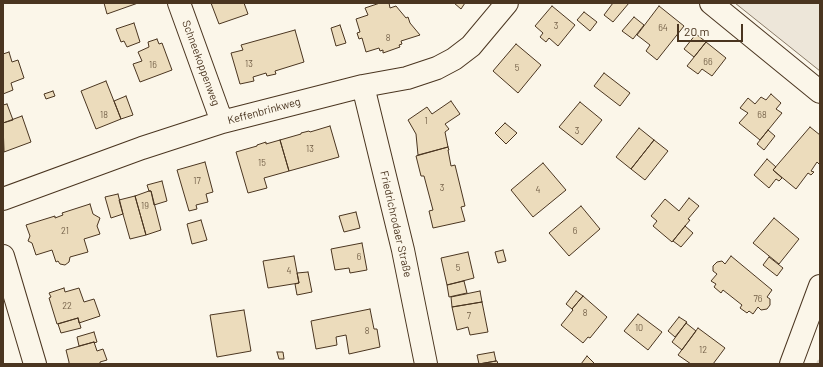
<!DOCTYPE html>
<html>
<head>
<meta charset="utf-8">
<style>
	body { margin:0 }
	#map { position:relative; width:823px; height:367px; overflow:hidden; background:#fbf6e9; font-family:Barlow,sans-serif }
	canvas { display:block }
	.frame { position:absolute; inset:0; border:4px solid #4a3520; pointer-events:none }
	.scale { position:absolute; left:677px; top:24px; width:66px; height:18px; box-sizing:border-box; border:2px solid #4a3520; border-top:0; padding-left:5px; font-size:12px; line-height:14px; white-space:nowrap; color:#4a3520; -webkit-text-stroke:3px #fbf6e9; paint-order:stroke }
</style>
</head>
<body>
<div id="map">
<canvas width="823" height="367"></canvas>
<div class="frame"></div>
<div class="scale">20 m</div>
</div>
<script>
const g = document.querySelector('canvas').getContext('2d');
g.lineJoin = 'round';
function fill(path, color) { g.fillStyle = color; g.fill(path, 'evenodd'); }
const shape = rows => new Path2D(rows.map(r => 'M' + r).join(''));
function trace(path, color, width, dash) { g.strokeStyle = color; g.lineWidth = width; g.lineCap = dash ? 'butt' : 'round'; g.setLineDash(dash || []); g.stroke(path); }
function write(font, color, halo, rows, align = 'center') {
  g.font = font + ' Barlow,sans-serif'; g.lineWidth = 3; g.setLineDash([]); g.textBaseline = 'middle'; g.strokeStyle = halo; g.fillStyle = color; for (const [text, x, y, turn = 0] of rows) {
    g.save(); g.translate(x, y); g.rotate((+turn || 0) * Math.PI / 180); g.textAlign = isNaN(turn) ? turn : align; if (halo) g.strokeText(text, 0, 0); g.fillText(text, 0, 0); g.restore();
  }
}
const green = shape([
	[735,3,820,3,820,71,735,3]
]);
fill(green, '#ede6d9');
trace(green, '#887966', 1);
trace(shape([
	[820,364,820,363]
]), '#dcd4c6', 7);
const building = shape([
	[104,3,138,3,107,14,104,3],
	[211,3,244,3,248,14,219,24,211,3],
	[380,3,389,3,390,8,396,6,406,18,408,17,410,23,420,35,401,41,402,44,399,45,400,47,383,53,383,50,380,51,379,48,366,52,362,38,359,39,357,33,360,32,356,19,368,15,365,8,380,3],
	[454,3,465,3,461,9,454,3],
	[613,3,629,3,613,22,604,15,613,3],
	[552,6,575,25,558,46,549,38,546,42,540,37,543,33,535,26,552,6],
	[659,6,684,26,657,60,646,51,650,45,637,35,659,6],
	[584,12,597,22,590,31,577,20,584,12],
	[634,17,644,25,633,39,622,31,634,17],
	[134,23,140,42,127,47,124,41,121,42,116,29,134,23],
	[340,25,346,43,336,46,331,28,340,25],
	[295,30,304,62,275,71,276,74,267,76,266,73,253,77,254,81,240,84,231,53,243,50,241,45,295,30],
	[696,34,706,42,694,57,684,49,696,34],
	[157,39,159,44,162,43,172,70,140,82,133,64,142,61,138,52,149,47,148,42,157,39],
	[706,42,726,58,712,76,702,69,698,74,687,66,706,42],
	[516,44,541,65,518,93,493,71,516,44],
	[9,52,12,62,18,60,24,78,11,83,13,90,3,94,3,54,9,52],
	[604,73,630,93,620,106,594,86,604,73],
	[106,81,121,119,96,129,81,91,106,81],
	[53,91,55,96,46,99,44,94,53,91],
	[771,94,781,103,776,109,782,113,760,140,739,123,748,113,740,108,748,98,755,104,761,97,766,100,771,94],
	[126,96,133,115,121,119,114,101,126,96],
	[451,101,460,114,445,124,449,129,445,132,448,147,418,155,416,134,408,120,427,107,432,114,451,101],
	[580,102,602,120,582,145,559,127,580,102],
	[7,104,13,120,3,123,3,105,7,104],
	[22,116,31,142,4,152,3,123,22,116],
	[505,123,517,133,506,144,495,133,505,123],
	[330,126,339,157,289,171,280,140,301,134,301,133,309,131,310,132,330,126],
	[810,127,820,135,820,165,817,162,811,171,814,172,811,175,808,173,796,189,773,170,810,127],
	[639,128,654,140,631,169,616,157,639,128],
	[768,130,775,136,764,150,757,144,768,130],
	[280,140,289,171,264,178,267,188,248,193,236,152,257,146,257,145,266,142,266,144,280,140],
	[654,140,668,151,645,180,631,169,654,140],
	[448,147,449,150,448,150,451,166,455,165,465,206,461,207,465,221,433,228,429,211,433,210,424,176,421,176,416,156,448,147],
	[767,159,776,167,773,170,782,178,779,181,776,179,769,188,754,175,767,159],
	[205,162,213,192,206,194,208,202,196,205,197,209,189,211,177,170,205,162],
	[543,163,566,190,533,217,511,190,543,163],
	[162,181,167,201,154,205,151,191,149,191,147,185,162,181],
	[149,191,151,191,161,230,146,235,135,196,149,191],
	[118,194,123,214,111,218,105,197,118,194],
	[135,196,146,235,130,239,119,200,135,196],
	[689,198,699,206,688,219,690,220,672,242,653,226,657,221,651,216,665,199,679,211,689,198],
	[90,204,93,214,100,218,97,226,100,234,84,239,88,252,70,257,69,262,65,265,60,264,58,261,56,262,52,250,36,255,32,243,28,241,30,236,26,225,55,216,55,218,63,215,62,213,90,204],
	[581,206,600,229,569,256,549,233,581,206],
	[356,212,360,228,344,232,339,216,356,212],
	[774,218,799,239,779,264,753,243,774,218],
	[201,220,207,240,192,244,187,224,201,220],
	[685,226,693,233,681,247,673,241,685,226],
	[362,243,367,270,350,273,349,268,335,270,331,249,362,243],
	[503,250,506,261,498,263,495,252,503,250],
	[468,252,474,278,447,285,441,258,468,252],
	[294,256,299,283,268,288,263,261,294,256],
	[731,256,772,290,767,297,770,299,770,305,767,309,761,310,758,307,753,314,749,311,747,313,740,308,742,305,723,290,721,293,714,287,716,284,711,281,717,274,713,271,713,266,717,262,722,261,725,264,731,256],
	[769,257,783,268,777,276,763,265,769,257],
	[308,272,312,292,297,295,295,284,299,283,297,273,308,272],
	[464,281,467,293,449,297,447,285,464,281],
	[64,288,65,292,79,288,84,302,94,299,100,316,79,323,78,318,57,324,49,298,51,297,49,293,64,288],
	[480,291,482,302,452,307,451,297,480,291],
	[576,291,583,296,572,309,566,304,576,291],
	[583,296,607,317,590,338,588,337,583,343,561,325,573,310,572,309,583,296],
	[482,302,488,332,470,335,468,327,457,330,452,307,482,302],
	[370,309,374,329,377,329,380,347,349,354,346,335,336,337,337,345,316,349,311,321,370,309],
	[244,310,251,351,217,357,210,315,244,310],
	[638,314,662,332,648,350,624,331,638,314],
	[679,317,687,322,675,337,668,331,679,317],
	[78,318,81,328,61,333,58,324,78,318],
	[686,323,696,331,682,350,672,342,686,323],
	[698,328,725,348,713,364,691,364,678,355,698,328],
	[94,332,97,342,94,343,94,342,79,346,77,337,94,332],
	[94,342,97,351,103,349,107,360,100,362,100,364,69,364,69,362,66,350,94,342],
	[277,352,283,352,284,359,279,359,277,352],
	[494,352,496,361,479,364,477,355,494,352],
	[587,356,595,364,581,364,587,356],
	[496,361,497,361,498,364,479,364,496,361]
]);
fill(building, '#ecdcbc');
trace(building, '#4a3520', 1);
const minor = shape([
	[179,3,222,122],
	[711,3,820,92],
	[363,86,403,250,426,364],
	[3,199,142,148,222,122,363,86,407,78,437,68,454,59,471,46,507,3],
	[3,256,35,364],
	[791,364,820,286]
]);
trace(minor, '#4a3520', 24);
trace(minor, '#fbf6e9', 22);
write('9px', '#725f47', null, [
	["3",556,26],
	["64",663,28],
	["8",388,38],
	["66",708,62],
	["13",249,64],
	["16",153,65],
	["5",517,68],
	["18",104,115],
	["68",762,115],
	["1",426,121],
	["3",577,131],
	["13",310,149],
	["15",262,163],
	["17",197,181],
	["3",442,188],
	["4",538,190],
	["19",145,206],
	["21",65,231],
	["6",575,231],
	["6",359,257],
	["5",458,268],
	["4",289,271],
	["76",758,299],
	["22",67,306],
	["8",585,313],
	["7",469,316],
	["10",639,328],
	["8",367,331],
	["12",703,350]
]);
write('11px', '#4a3520', '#fbf6e9', [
	["Schneekoppenweg",201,63,70],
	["Keffenbrinkweg",264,111,-15],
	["Friedrichrodaer Straße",396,224,77]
]);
</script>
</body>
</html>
